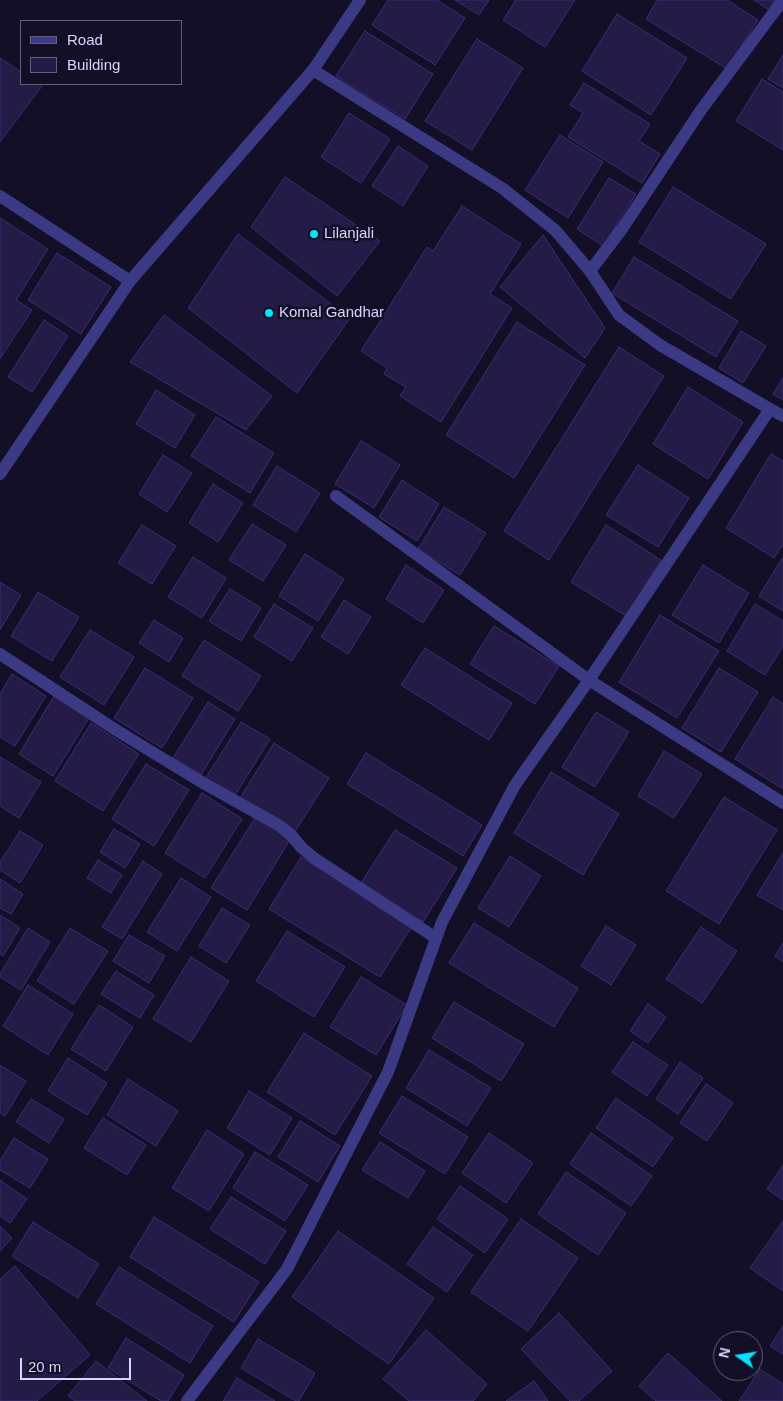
<!DOCTYPE html>
<html>
<head>
<meta charset="utf-8">
<style>
	body { margin:0 }
	#map { position:relative; width:783px; height:1401px; overflow:hidden; background:#130f26; font-family:Helvetica,sans-serif }
	canvas { display:block }
	.legend { position:absolute; left:20px; top:20px; width:162px; height:65px; box-sizing:border-box; background:#130f26; border:1px solid #625e7d; margin:0; padding:6px 9px; list-style:none; font-size:15px; color:#d9d4ff }
	.legend li { display:flex; align-items:center; gap:10px; height:25px }
	.legend b { width:25px; border:1px solid #625e7d }
	.north { position:absolute; left:713px; top:1331px; width:50px; height:50px; box-sizing:border-box; background:#130f26; border:1px solid #625e7d; border-radius:50%; rotate:283deg; font-size:14px; font-weight:700; line-height:20px; text-align:center; color:#d9d4ff }
	.north::after { content:''; display:block; margin:auto; width:18px; height:22px; background:#00e5ff; clip-path:polygon(50% 0,100% 100%,50% 72%,0 100%) }
	.scale { position:absolute; left:20px; top:1358px; width:111px; height:22px; box-sizing:border-box; border:2px solid #d9d4ff; border-top:0; padding-left:6px; font-size:15px; line-height:18px; white-space:nowrap; color:#d9d4ff; -webkit-text-stroke:4px #130f26; paint-order:stroke }
</style>
</head>
<body>
<div id="map">
<canvas width="783" height="1401"></canvas>
<ul class="legend">
<li><b style="height:6px;background:#3d3a85"></b>Road</li>
<li><b style="height:14px;background:#241b47"></b>Building</li>
</ul>
<div class="north">N</div>
<div class="scale">20 m</div>
</div>
<script>
const g = document.querySelector('canvas').getContext('2d');
g.lineJoin = 'round';
function fill(path, color) { g.fillStyle = color; g.fill(path, 'evenodd'); }
const shape = rows => new Path2D(rows.map(r => 'M' + r).join(''));
function trace(path, color, width, dash) { g.strokeStyle = color; g.lineWidth = width; g.lineCap = dash ? 'butt' : 'round'; g.setLineDash(dash || []); g.stroke(path); }
function write(font, color, halo, rows, align = 'center') {
  g.font = font + ' Helvetica,sans-serif'; g.lineWidth = 5; g.setLineDash([]); g.textBaseline = 'middle'; g.strokeStyle = halo; g.fillStyle = color; for (const [text, x, y, turn = 0] of rows) {
    g.save(); g.translate(x, y); g.rotate((+turn || 0) * Math.PI / 180); g.textAlign = isNaN(turn) ? turn : align; if (halo) g.strokeText(text, 0, 0); g.fillText(text, 0, 0); g.restore();
  }
}
const building = shape([
	[388,0,437,0,465,18,435,65,372,25,388,0],
	[455,0,489,0,479,15,455,0],
	[516,0,575,0,545,47,503,20,516,0],
	[657,0,727,0,758,20,727,69,646,19,657,0],
	[754,0,775,0,769,10,754,0],
	[617,14,687,58,651,115,582,71,617,14],
	[365,31,433,74,405,119,336,76,365,31],
	[477,39,523,68,472,150,425,121,477,39],
	[783,55,783,88,768,79,783,55],
	[0,58,21,72,21,84,39,84,42,86,0,142,0,58],
	[762,79,783,92,783,150,736,121,762,79],
	[584,83,650,124,639,141,660,154,642,183,568,137,583,113,570,105,584,83],
	[349,113,390,139,361,183,321,157,349,113],
	[560,135,603,162,568,218,525,190,560,135],
	[398,146,428,166,403,206,372,186,398,146],
	[285,177,380,241,337,296,251,227,285,177],
	[609,178,636,194,603,246,577,229,609,178],
	[673,187,766,244,731,299,639,242,673,187],
	[462,206,521,244,490,294,512,308,441,422,400,396,406,387,384,374,387,368,361,351,427,247,433,251,462,206],
	[0,218,48,249,16,300,32,310,0,359,0,218],
	[238,234,350,318,297,393,188,308,238,234],
	[543,235,605,328,585,358,500,287,543,235],
	[57,253,111,287,81,334,28,300,57,253],
	[634,257,738,321,716,357,612,293,634,257],
	[164,315,272,396,246,430,130,362,164,315],
	[44,320,68,336,32,392,8,377,44,320],
	[517,322,585,365,514,478,446,435,517,322],
	[741,331,766,346,743,383,719,368,741,331],
	[619,347,664,376,549,560,504,531,619,347],
	[783,378,783,400,773,394,783,378],
	[688,387,743,422,708,479,653,444,688,387],
	[156,390,195,415,175,448,136,424,156,390],
	[216,417,274,453,250,493,191,456,216,417],
	[361,441,400,465,374,508,335,484,361,441],
	[771,454,783,461,783,544,774,558,726,528,771,454],
	[163,455,192,473,167,512,139,494,163,455],
	[638,465,689,498,658,547,606,515,638,465],
	[277,466,320,493,296,532,253,505,277,466],
	[402,480,439,504,417,541,379,517,402,480],
	[213,484,243,503,218,542,189,523,213,484],
	[444,507,486,533,460,575,418,549,444,507],
	[252,524,286,545,263,581,229,560,252,524],
	[142,525,176,546,152,584,118,563,142,525],
	[606,525,661,560,626,616,571,582,606,525],
	[305,554,344,579,318,621,279,596,305,554],
	[193,557,226,578,202,618,168,597,193,557],
	[783,557,783,611,759,596,783,557],
	[406,565,444,590,423,623,386,599,406,565],
	[703,565,749,593,719,643,672,615,703,565],
	[0,582,21,595,0,630,0,582],
	[230,589,261,608,241,641,209,621,230,589],
	[38,592,79,617,52,661,11,636,38,592],
	[344,600,371,617,348,654,321,637,344,600],
	[274,604,313,628,292,661,254,637,274,604],
	[755,604,783,621,783,646,765,675,727,651,755,604],
	[660,615,719,651,677,718,619,682,660,615],
	[154,620,183,638,169,662,139,643,154,620],
	[494,626,559,666,535,704,470,664,494,626],
	[90,630,134,657,104,705,60,677,90,630],
	[204,640,261,676,238,711,182,676,204,640],
	[425,648,512,703,489,740,401,685,425,648],
	[145,668,193,698,162,748,114,718,145,668],
	[719,668,758,692,721,752,682,728,719,668],
	[12,674,46,696,15,746,0,737,0,694,12,674],
	[54,696,89,718,53,776,19,754,54,696],
	[773,697,783,704,783,789,735,759,773,697],
	[208,702,235,719,201,775,173,758,208,702],
	[596,712,629,732,595,787,562,767,596,712],
	[241,722,270,739,234,797,205,779,241,722],
	[91,723,139,754,103,811,55,781,91,723],
	[274,743,329,778,294,833,240,798,274,743],
	[664,751,702,774,674,818,638,796,664,751],
	[366,753,482,825,463,856,347,784,366,753],
	[0,757,41,782,19,818,0,806,0,757],
	[146,764,189,790,154,846,112,819,146,764],
	[551,772,619,814,583,875,514,833,551,772],
	[202,793,242,819,205,878,165,853,202,793],
	[724,797,777,830,719,924,666,891,724,797],
	[256,816,291,838,247,910,211,888,256,816],
	[114,829,140,844,125,868,100,852,114,829],
	[395,830,457,868,423,922,361,883,395,830],
	[20,831,43,845,20,883,0,870,0,862,20,831],
	[783,853,783,910,757,895,783,853],
	[510,856,541,876,509,927,478,908,510,856],
	[301,857,412,926,380,977,269,909,301,857],
	[98,860,122,875,111,893,87,878,98,860],
	[143,861,162,874,122,939,102,927,143,861],
	[181,878,211,897,177,951,147,932,181,878],
	[0,879,23,894,11,914,0,908,0,879],
	[222,908,250,925,226,963,199,946,222,908],
	[0,915,20,928,3,956,0,954,0,915],
	[474,923,578,988,554,1027,449,963,474,923],
	[606,926,636,945,611,985,581,966,606,926],
	[701,927,737,951,702,1003,666,979,701,927],
	[28,928,50,942,21,990,0,977,0,974,28,928],
	[70,928,108,951,74,1004,37,981,70,928],
	[287,931,345,967,314,1017,256,981,287,931],
	[129,935,165,956,149,983,113,961,129,935],
	[783,943,783,962,775,956,783,943],
	[191,957,229,981,191,1042,153,1019,191,957],
	[116,971,154,995,140,1018,101,994,116,971],
	[361,977,407,1005,376,1055,330,1027,361,977],
	[28,985,73,1014,48,1055,3,1026,28,985],
	[454,1002,524,1044,501,1081,432,1038,454,1002],
	[648,1004,666,1017,648,1043,630,1031,648,1004],
	[99,1005,133,1027,106,1071,71,1049,99,1005],
	[304,1033,372,1076,335,1135,267,1092,304,1033],
	[633,1042,668,1065,647,1096,612,1072,633,1042],
	[429,1050,491,1088,467,1126,406,1088,429,1050],
	[68,1058,107,1083,87,1115,48,1091,68,1058],
	[680,1062,703,1078,678,1114,656,1099,680,1062],
	[0,1065,26,1081,5,1116,0,1113,0,1065],
	[128,1079,178,1111,156,1146,107,1115,128,1079],
	[706,1084,733,1103,707,1141,680,1123,706,1084],
	[249,1091,292,1118,270,1155,227,1128,249,1091],
	[402,1096,468,1137,445,1174,379,1133,402,1096],
	[616,1098,673,1138,653,1167,596,1128,616,1098],
	[31,1099,64,1119,49,1143,16,1122,31,1099],
	[103,1118,146,1145,127,1175,84,1148,103,1118],
	[300,1121,340,1146,318,1182,278,1157,300,1121],
	[207,1130,244,1154,209,1211,172,1188,207,1130],
	[489,1133,533,1163,506,1203,462,1173,489,1133],
	[591,1133,652,1176,631,1206,570,1164,591,1133],
	[14,1138,48,1159,30,1188,0,1170,0,1161,14,1138],
	[380,1142,425,1171,408,1198,362,1170,380,1142],
	[255,1152,308,1185,285,1221,233,1188,255,1152],
	[783,1165,783,1200,767,1189,783,1165],
	[566,1172,626,1213,598,1255,538,1214,566,1172],
	[0,1180,27,1199,10,1223,0,1216,0,1180],
	[460,1186,508,1219,485,1253,437,1219,460,1186],
	[231,1197,286,1231,265,1264,210,1229,231,1197],
	[154,1217,259,1282,234,1322,130,1257,154,1217],
	[521,1219,578,1258,528,1331,471,1292,521,1219],
	[783,1221,783,1291,750,1268,783,1221],
	[33,1222,99,1264,78,1298,12,1256,33,1222],
	[0,1226,12,1238,0,1251,0,1226],
	[433,1227,473,1255,447,1292,407,1264,433,1227],
	[338,1231,434,1298,389,1364,292,1297,338,1231],
	[15,1266,90,1355,37,1401,0,1401,0,1279,15,1266],
	[119,1267,213,1326,190,1363,96,1304,119,1267],
	[559,1313,612,1371,579,1401,570,1401,521,1349,559,1313],
	[783,1326,783,1354,770,1346,783,1326],
	[426,1330,487,1384,473,1401,409,1401,383,1379,426,1330],
	[126,1338,184,1375,168,1401,161,1401,108,1368,126,1338],
	[258,1339,315,1373,299,1401,296,1401,241,1368,258,1339],
	[668,1353,722,1401,656,1401,639,1386,668,1353],
	[96,1361,147,1401,75,1401,68,1396,96,1361],
	[760,1369,783,1384,783,1401,739,1401,760,1369],
	[237,1378,275,1401,223,1401,237,1378],
	[534,1381,548,1401,506,1401,534,1381]
]);
fill(building, '#241b47');
trace(building, '#3b2d73', 1);
trace(shape([
	[313,70,502,188,555,230,590,271,622,229,701,110,783,0],
	[0,196,130,281,313,70,360,0],
	[590,271,619,315,660,345,770,409],
	[783,416,770,409,589,680,783,803],
	[0,474,130,281],
	[0,654,116,730,198,780,280,826,291,835,302,848,314,858,436,938],
	[187,1401,287,1269,388,1072,442,922,515,785,589,680,336,496]
]), '#3d3a85', 12);
for (const [x, y, r, color] of [
	[314,234,5,"#00e5ff"],
	[269,313,5,"#00e5ff"]
]) { const dot = new Path2D(); dot.arc(x, y, r, 0, 2 * Math.PI); g.fillStyle = color; g.fill(dot); trace(dot, '#130f26', 2); }
write('15px', '#d9d4ff', '#130f26', [
	["Lilanjali",324,234],
	["Komal Gandhar",279,313]
], 'left');
</script>
</body>
</html>
